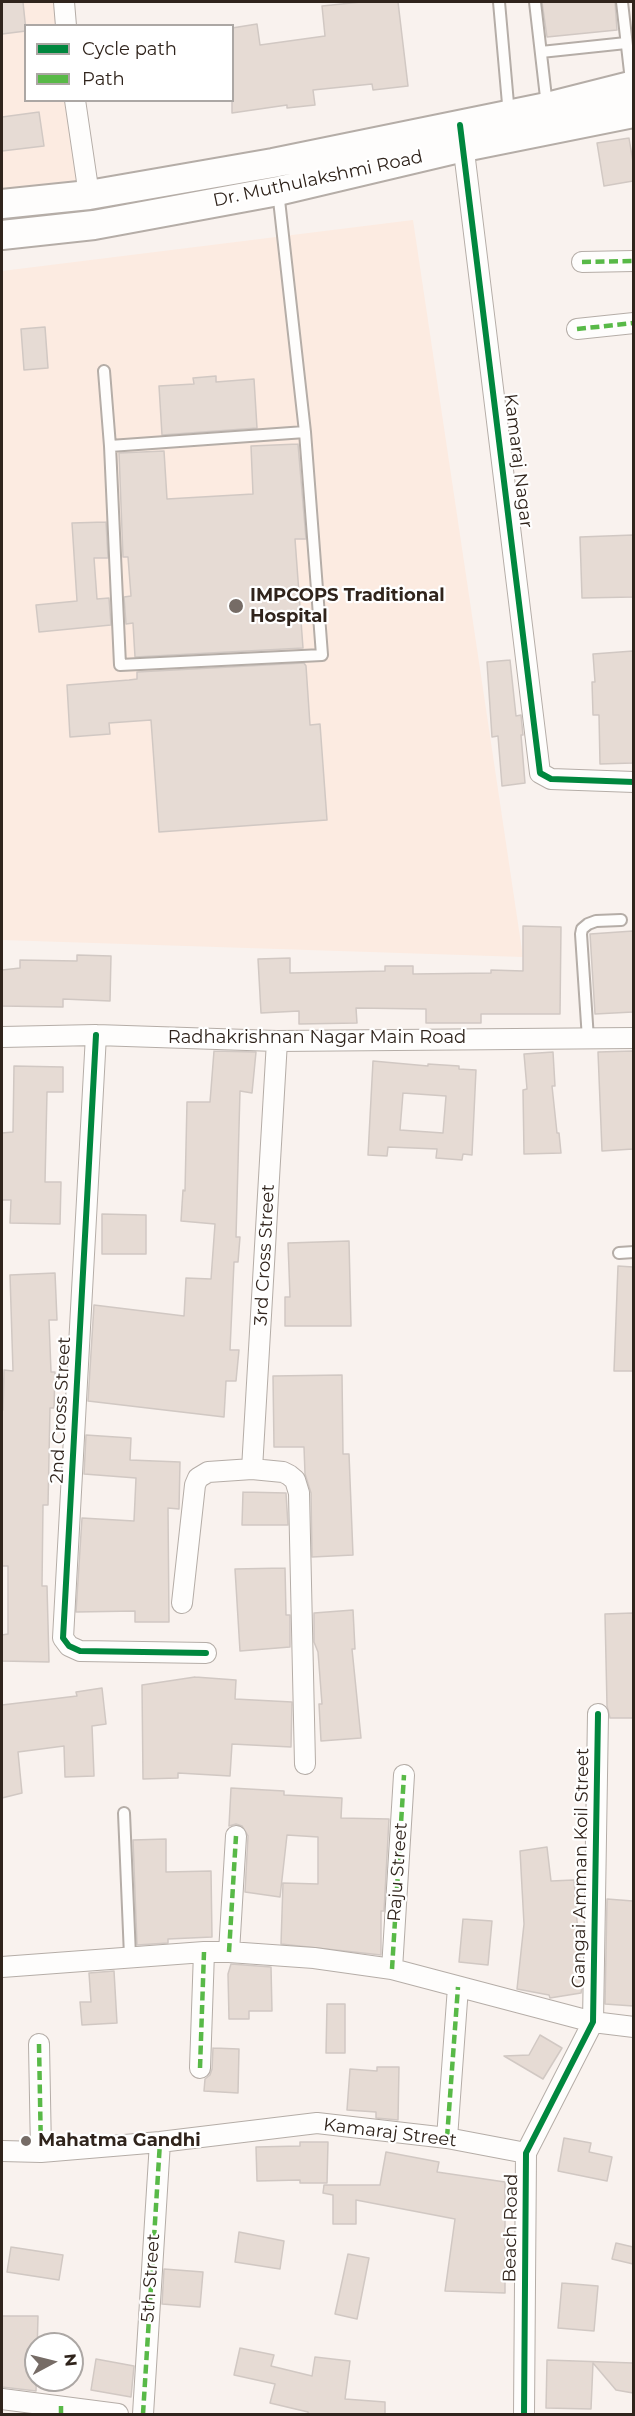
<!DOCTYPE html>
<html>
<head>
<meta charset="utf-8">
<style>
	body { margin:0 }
	#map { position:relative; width:635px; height:2416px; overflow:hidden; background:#f9f2ee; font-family:Montserrat,sans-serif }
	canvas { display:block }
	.frame { position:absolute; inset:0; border:3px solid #30241c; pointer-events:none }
	.legend { position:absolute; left:24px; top:24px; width:210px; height:78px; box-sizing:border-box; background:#fff; border:2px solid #aca7a4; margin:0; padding:8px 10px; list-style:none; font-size:18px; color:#30241c }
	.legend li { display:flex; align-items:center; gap:12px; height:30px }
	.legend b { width:30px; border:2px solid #aca7a4 }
	.north { position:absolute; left:24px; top:2332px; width:60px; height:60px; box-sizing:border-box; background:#fff; border:2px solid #aca7a4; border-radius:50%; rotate:83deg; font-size:16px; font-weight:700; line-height:24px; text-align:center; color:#30241c }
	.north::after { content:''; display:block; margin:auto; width:21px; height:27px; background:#766c66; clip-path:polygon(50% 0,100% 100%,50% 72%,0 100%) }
</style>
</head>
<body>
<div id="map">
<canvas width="635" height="2416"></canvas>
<div class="frame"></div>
<ul class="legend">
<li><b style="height:8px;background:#00873e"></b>Cycle path</li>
<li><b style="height:8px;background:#58b947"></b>Path</li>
</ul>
<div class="north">N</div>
</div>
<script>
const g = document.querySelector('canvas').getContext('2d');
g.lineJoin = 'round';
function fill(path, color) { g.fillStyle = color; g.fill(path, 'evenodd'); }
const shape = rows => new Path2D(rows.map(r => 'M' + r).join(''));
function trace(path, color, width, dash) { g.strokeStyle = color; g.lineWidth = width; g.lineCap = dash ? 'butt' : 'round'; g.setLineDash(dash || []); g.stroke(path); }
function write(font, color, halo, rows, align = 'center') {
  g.font = font + ' Montserrat,sans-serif'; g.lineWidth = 4.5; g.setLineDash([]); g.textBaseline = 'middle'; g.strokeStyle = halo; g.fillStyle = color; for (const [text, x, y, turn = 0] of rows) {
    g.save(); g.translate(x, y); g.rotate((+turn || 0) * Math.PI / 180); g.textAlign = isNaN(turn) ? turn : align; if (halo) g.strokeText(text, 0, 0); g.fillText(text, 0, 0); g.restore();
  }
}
fill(shape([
	[2,2,64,2,66,25,26,26,26,100,75,101,89,195,2,204],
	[413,220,523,957,2,940,2,271]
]), '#fcebe1');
const building = shape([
	[2,2,23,2,26,31,2,34,2,2],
	[361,2,398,2,408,86,373,90,372,84,313,90,315,105,287,108,287,105,232,113,232,28,257,24,260,45,325,36,322,6,361,2],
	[542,2,615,2,617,30,547,37,542,2],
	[39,112,44,146,2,151,2,117,39,112],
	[629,138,633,162,633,181,604,186,597,143,629,138],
	[45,327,48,368,24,370,21,329,45,327],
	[216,376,216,382,254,379,257,428,162,435,159,386,194,384,193,378,216,376],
	[298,444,306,539,295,539,303,648,135,657,133,623,126,624,124,597,131,596,128,557,123,557,119,453,164,451,167,499,253,494,251,446,298,444],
	[106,522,108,558,94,558,97,599,109,598,111,625,39,632,36,605,77,601,72,523,106,522],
	[633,535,633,597,582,598,580,537,633,535],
	[633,651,633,763,600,764,599,715,593,715,592,682,595,682,593,654,633,651],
	[510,660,516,716,521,715,523,735,521,735,525,783,502,786,498,736,492,737,487,662,510,660],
	[304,663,306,666,310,725,320,724,327,820,159,832,151,720,109,723,110,734,70,737,67,685,129,680,137,679,137,672,304,663],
	[523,926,561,927,560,1014,481,1014,481,1023,426,1023,426,1009,356,1008,357,1023,299,1024,299,1011,261,1013,258,959,290,958,290,973,385,971,385,966,413,966,413,974,491,973,491,970,523,971,523,926],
	[633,931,633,1012,595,1014,590,934,633,931],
	[77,955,111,956,110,1001,63,999,63,1007,2,1006,2,970,20,968,20,960,77,961,77,955],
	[214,1051,256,1052,252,1093,240,1091,236,1237,240,1237,238,1262,234,1262,230,1350,239,1350,236,1381,226,1381,224,1417,88,1401,94,1305,184,1316,186,1278,211,1279,215,1224,181,1221,183,1190,185,1191,187,1102,210,1102,214,1051],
	[633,1051,633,1149,602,1151,598,1052,633,1051],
	[553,1052,555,1086,552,1086,557,1133,559,1133,561,1153,524,1154,523,1090,527,1089,524,1054,553,1052],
	[373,1061,428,1066,428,1064,459,1066,459,1069,476,1070,472,1155,463,1154,462,1160,436,1158,437,1149,388,1147,387,1156,368,1155,373,1061],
	[403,1093,446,1096,443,1133,400,1130,403,1093],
	[14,1066,63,1067,63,1092,47,1092,45,1182,61,1182,60,1224,10,1223,11,1200,2,1200,2,1133,13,1132,14,1066],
	[102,1214,146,1215,146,1254,102,1254,102,1214],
	[349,1241,351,1326,285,1326,285,1297,290,1297,288,1243,349,1241],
	[618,1266,633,1267,633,1371,614,1371,618,1266],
	[55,1273,57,1320,49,1320,51,1372,55,1372,54,1408,50,1408,48,1505,43,1505,42,1586,47,1586,49,1662,2,1661,2,1635,8,1634,8,1566,2,1566,2,1410,3,1410,4,1370,13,1371,10,1275,55,1273],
	[342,1375,343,1454,349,1454,353,1555,312,1557,311,1493,305,1474,304,1447,274,1447,273,1376,342,1375],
	[86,1435,131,1438,130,1460,180,1462,179,1509,168,1508,169,1622,135,1622,135,1611,76,1612,82,1518,134,1521,136,1478,84,1474,86,1435],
	[243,1492,286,1493,288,1525,242,1525,243,1492],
	[285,1568,286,1615,290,1615,290,1647,240,1651,235,1569,285,1568],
	[353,1610,355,1649,352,1649,361,1738,321,1741,319,1704,322,1704,318,1652,314,1642,314,1613,353,1610],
	[633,1613,633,1718,610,1718,607,1706,605,1614,633,1613],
	[195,1677,236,1680,235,1699,292,1702,291,1747,232,1744,230,1776,178,1773,178,1778,143,1779,142,1685,195,1677],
	[102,1688,106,1724,92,1726,94,1776,65,1777,64,1746,18,1752,22,1793,2,1798,2,1705,77,1696,76,1692,102,1688],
	[231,1788,284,1791,284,1795,342,1798,341,1818,389,1819,384,1911,381,1911,381,1955,281,1944,283,1883,318,1884,318,1837,287,1835,280,1897,245,1892,248,1836,242,1826,236,1824,229,1826,231,1788],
	[166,1839,166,1872,211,1871,212,1937,168,1939,168,1943,137,1945,133,1840,166,1839],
	[547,1847,551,1881,574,1880,582,1988,581,1993,550,1998,549,1995,517,1989,524,1924,520,1851,547,1847],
	[607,1899,633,1901,633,2006,605,2004,607,1899],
	[463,1919,492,1921,488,1965,459,1962,463,1919],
	[231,1964,271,1967,272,2011,249,2011,249,2019,229,2019,228,1974,231,1964],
	[114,1971,117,2023,82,2025,80,2002,91,2002,89,1973,114,1971],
	[327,2004,345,2004,345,2053,326,2053,327,2004],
	[540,2035,562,2048,543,2079,504,2056,529,2055,540,2035],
	[213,2048,239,2049,238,2093,204,2091,205,2079,210,2075,212,2069,213,2048],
	[377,2067,399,2067,398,2120,376,2118,376,2112,347,2110,350,2069,377,2071,377,2067],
	[564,2138,591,2143,589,2152,612,2157,607,2181,558,2171,564,2138],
	[300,2142,328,2142,327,2183,300,2183,300,2180,257,2181,256,2147,300,2146,300,2142],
	[386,2152,439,2162,437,2172,505,2182,505,2293,445,2291,455,2219,356,2200,356,2224,333,2224,333,2195,323,2193,324,2185,380,2185,386,2152],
	[239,2232,284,2241,280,2269,235,2262,239,2232],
	[616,2243,633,2247,633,2264,612,2259,616,2243],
	[11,2247,63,2255,59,2280,7,2272,11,2247],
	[348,2254,369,2258,357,2319,335,2314,348,2254],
	[164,2269,203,2272,200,2307,162,2304,164,2269],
	[562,2283,598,2286,594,2331,558,2328,562,2283],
	[2,2316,38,2316,36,2391,2,2387,2,2316],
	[240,2348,274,2355,271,2366,312,2376,315,2357,350,2361,345,2399,385,2402,385,2415,308,2415,308,2412,270,2403,275,2384,234,2375,240,2348],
	[96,2359,134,2366,131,2397,91,2390,96,2359],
	[547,2360,633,2363,633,2393,616,2390,593,2363,591,2409,546,2408,547,2360]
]);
fill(building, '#e6dbd4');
trace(building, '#d1c8c3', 1.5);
const service = shape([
	[499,2,509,115],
	[535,2,547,106],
	[622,2,630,72,634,82],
	[541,52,626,43],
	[104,371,110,446,120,665,322,655,305,432,278,191],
	[110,446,305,432],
	[588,1039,581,934,582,929,588,924,596,921,621,920],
	[619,1253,634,1252],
	[124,1813,130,1956]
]);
const minor = shape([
	[64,2,66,26],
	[75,100,89,195],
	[462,135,540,773,551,779,634,782],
	[582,262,634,261],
	[577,329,634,323],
	[96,1035,63,1638,69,1646,80,1651,206,1653],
	[2,1037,96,1035,277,1041,634,1038],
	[252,1469,277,1041],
	[182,1603,195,1485,198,1478,208,1472,252,1469,283,1472,289,1475,295,1480,299,1493,305,1764],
	[229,1952,236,1836],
	[2,1967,204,1952,229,1952,314,1958,392,1969,593,2022,634,2027],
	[392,1969,404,1775],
	[39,2044,41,2152],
	[200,2068,204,1952],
	[447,2138,458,1987],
	[2,2151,41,2152,160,2142,317,2123,447,2138,526,2153],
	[2,2399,118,2414],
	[143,2414,160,2142],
	[524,2414,526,2153,593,2022,598,1714]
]);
const secondary = shape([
	[2,204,89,195,273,163,547,107,634,85],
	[2,235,94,225,278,191,464,147,634,113]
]);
trace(service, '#b5ada7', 14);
trace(minor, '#b5ada7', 22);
trace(secondary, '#b5ada7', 32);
trace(service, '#fefdfc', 10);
trace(minor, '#fefdfc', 20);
trace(secondary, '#fefdfc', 28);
trace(shape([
	[582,262,634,261],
	[577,329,634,323],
	[229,1952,236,1836],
	[392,1969,404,1775],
	[39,2044,41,2152],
	[200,2068,204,1952],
	[447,2138,458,1987],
	[61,2414,61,2406],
	[143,2414,160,2142]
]), '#58b947', 4.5, [9, 4.5]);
trace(shape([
	[460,125,540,773,551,779,634,782],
	[96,1035,63,1638,69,1646,80,1651,206,1653],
	[524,2414,526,2153,593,2022,598,1714]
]), '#00873e', 6);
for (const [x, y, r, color] of [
	[236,606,8,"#766c66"],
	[26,2141,6,"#766c66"]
]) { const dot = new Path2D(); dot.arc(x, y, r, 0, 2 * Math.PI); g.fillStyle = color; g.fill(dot); trace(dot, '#fff', 2); }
write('18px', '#30241c', '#fff', [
	["Dr. Muthulakshmi Road",318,179,-12],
	["Kamaraj Nagar",518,461,83],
	["Radhakrishnan Nagar Main Road",317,1038],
	["3rd Cross Street",265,1255,-87],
	["2nd Cross Street",61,1410,-87],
	["Gangai Amman Koil Street",581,1868,-89],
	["Raju Street",398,1872,-86],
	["Kamaraj Street",390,2133,7],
	["Beach Road",511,2228,-89],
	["5th Street",151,2278,-86]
]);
write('bold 18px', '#30241c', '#fff', [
	["IMPCOPS Traditional",250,596],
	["Hospital",250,617],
	["Mahatma Gandhi",38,2141]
], 'left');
</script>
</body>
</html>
